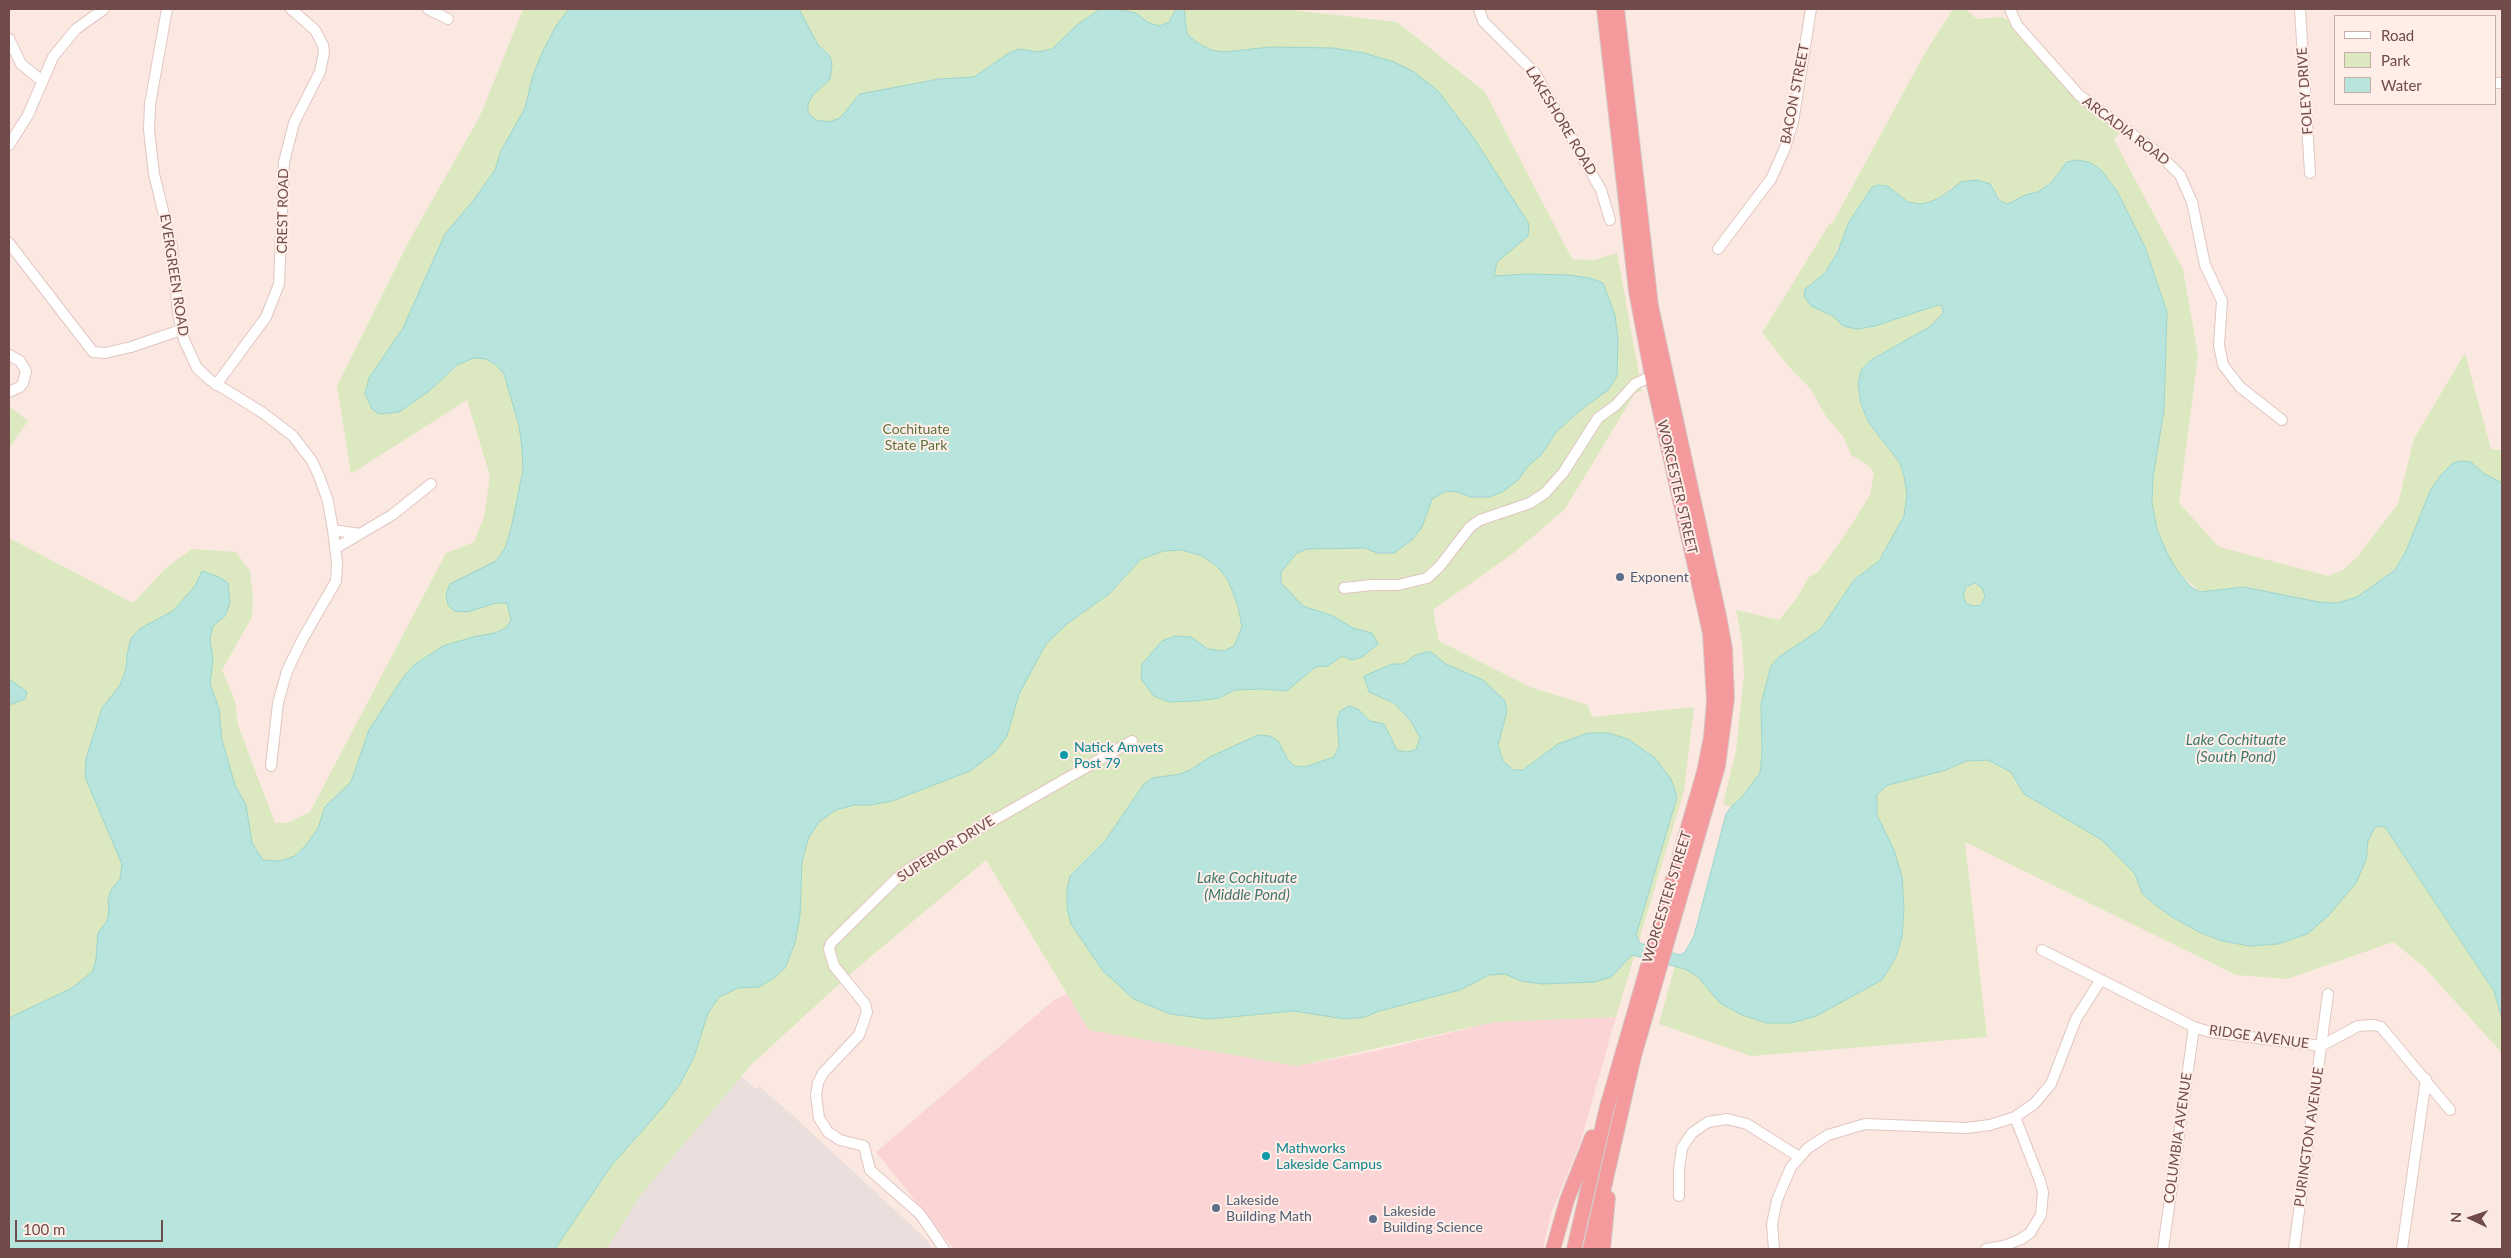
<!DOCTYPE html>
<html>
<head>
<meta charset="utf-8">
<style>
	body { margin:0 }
	#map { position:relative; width:2511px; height:1258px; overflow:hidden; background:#fbe9e1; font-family:Lato,sans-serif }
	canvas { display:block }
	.frame { position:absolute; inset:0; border:10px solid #714b49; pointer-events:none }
	.legend { position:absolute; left:2334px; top:15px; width:162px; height:90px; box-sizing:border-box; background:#feeee7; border:1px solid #c6ada8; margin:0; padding:6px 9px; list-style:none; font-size:15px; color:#714b49 }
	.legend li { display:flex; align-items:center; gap:10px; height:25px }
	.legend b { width:25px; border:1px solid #c6ada8 }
	.north { position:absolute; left:2446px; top:1193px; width:50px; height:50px; -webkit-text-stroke:4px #feeee7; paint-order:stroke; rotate:273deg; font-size:14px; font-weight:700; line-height:20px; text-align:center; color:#714b49 }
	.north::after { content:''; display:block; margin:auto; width:18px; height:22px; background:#714b49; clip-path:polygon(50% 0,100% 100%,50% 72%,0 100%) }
	.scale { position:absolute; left:15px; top:1220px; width:148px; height:22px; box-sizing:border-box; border:2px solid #714b49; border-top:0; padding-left:6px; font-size:15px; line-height:18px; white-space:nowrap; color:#714b49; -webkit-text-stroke:4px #feeee7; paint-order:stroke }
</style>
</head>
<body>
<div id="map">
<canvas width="2511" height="1258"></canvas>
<div class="frame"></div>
<ul class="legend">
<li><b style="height:6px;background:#fff"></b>Road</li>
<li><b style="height:14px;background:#dce8c0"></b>Park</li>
<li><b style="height:14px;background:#b7e4dd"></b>Water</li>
</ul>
<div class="north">N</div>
<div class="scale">100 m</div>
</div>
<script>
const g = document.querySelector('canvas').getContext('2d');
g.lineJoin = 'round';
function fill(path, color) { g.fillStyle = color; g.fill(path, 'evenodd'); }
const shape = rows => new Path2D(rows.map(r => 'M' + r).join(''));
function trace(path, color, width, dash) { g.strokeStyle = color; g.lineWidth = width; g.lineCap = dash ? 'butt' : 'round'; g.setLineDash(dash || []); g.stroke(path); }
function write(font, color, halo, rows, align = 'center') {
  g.font = font + ' Lato,sans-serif'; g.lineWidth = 4; g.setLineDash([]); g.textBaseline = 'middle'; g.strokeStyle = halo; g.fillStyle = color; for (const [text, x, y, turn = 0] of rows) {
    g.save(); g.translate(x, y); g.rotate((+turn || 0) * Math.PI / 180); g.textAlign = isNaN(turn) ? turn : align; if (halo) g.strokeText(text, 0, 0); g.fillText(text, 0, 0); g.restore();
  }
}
fill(shape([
	[1067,994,1089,1030,1297,1066,1376,1051,1494,1022,1616,1017,1580,1144,1551,1214,1543,1249,954,1249,876,1152,1054,1000]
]), '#fbd5d5');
fill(shape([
	[737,1073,756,1089,760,1087,789,1112,926,1239,932,1249,606,1249,626,1213,673,1147]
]), '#eadfdc');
fill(shape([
	[523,9,1283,9,1397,22,1485,92,1572,259,1594,260,1617,253,1642,391,1635,393,1565,509,1515,552,1433,610,1439,641,1530,687,1588,705,1592,717,1694,707,1684,791,1616,1017,1494,1022,1297,1066,1089,1030,986,860,848,976,752,1064,639,1197,607,1249,9,1249,9,538,133,603,168,566,192,549,236,552,250,571,253,596,252,617,222,670,235,701,238,725,275,823,287,823,310,812,446,553,474,542,484,517,490,476,467,400,351,474,337,386,408,243,480,116],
	[1953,9,1965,9,1977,19,2002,17,2007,19,2076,99,2120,132,2114,140,2183,269,2198,355,2179,503,2219,547,2328,576,2343,570,2358,556,2398,504,2414,439,2465,353,2491,449,2502,450,2502,483,2483,473,2471,462,2430,491,2406,551,2395,570,2357,597,2337,603,2319,602,2244,587,2200,592,2178,572,2167,553,2157,530,2152,503,2153,477,2164,410,2167,312,2145,247,2117,191,2101,170,2089,162,2077,160,2067,162,2051,183,2038,192,2025,195,2008,204,2000,201,1998,194,1952,187,1941,197,1930,202,1920,204,1908,202,1887,186,1877,185,1872,187,1861,205,1825,273,1809,285,1811,306,1833,316,1843,326,1857,329,1875,326,1931,306,1942,306,1941,318,1931,326,1871,360,1861,370,1858,384,1861,404,1869,423,1900,463,1904,476,1907,495,1904,516,1879,561,1854,580,1821,629,1779,657,1771,666,1761,704,1762,753,1760,773,1742,797,1731,807,1723,804,1736,751,1744,675,1742,642,1736,610,1779,620,1796,599,1809,577,1818,572,1847,532,1870,495,1874,472,1866,464,1851,455,1843,436,1827,418,1810,388,1791,369,1762,333,1830,223,1832,224,1925,53],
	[9,406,28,421,9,448],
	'1963 595a11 11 0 1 1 22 0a11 11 0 1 1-22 0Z',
	[1988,760,2011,772,2024,794,2102,840,2135,874,2142,893,2153,903,2172,917,2199,932,2222,941,2250,946,2278,944,2307,934,2366,860,2368,841,2374,829,2378,826,2385,827,2494,991,2502,1019,2502,1053,2423,966,2393,942,2287,979,2236,975,1965,842,1987,1037,1751,1056,1659,1024,1675,965,1697,976,1707,988,1837,1004,1882,980,1896,957,1902,937,1904,909,1902,877,1894,850,1877,815,1877,794,1888,785,1946,770,1966,761]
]), '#dce8c0');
const water = shape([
	[569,9,799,9,818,45,830,56,832,65,830,79,813,95,808,104,808,113,816,120,829,122,840,118,860,94,939,79,974,77,1009,53,1020,49,1037,52,1052,49,1077,25,1100,9,1116,9,1136,13,1149,23,1160,26,1169,22,1176,9,1184,9,1187,34,1196,42,1211,50,1224,52,1271,47,1333,48,1364,53,1394,62,1414,72,1438,91,1475,140,1529,224,1528,236,1497,262,1494,276,1526,274,1568,275,1590,278,1603,283,1615,315,1618,340,1617,376,1608,390,1582,409,1557,431,1541,455,1528,466,1518,480,1504,491,1490,497,1470,497,1458,492,1446,491,1432,499,1422,527,1412,540,1394,553,1377,553,1365,548,1307,549,1297,553,1281,572,1281,583,1303,606,1333,616,1353,628,1372,633,1378,644,1362,657,1352,660,1342,656,1328,666,1315,667,1287,691,1262,689,1235,690,1219,698,1196,701,1169,702,1154,696,1141,679,1142,664,1162,641,1175,636,1191,637,1208,649,1224,651,1234,646,1242,627,1238,606,1228,580,1217,566,1200,555,1181,550,1164,551,1141,559,1109,594,1068,623,1046,644,1019,694,1007,736,994,753,970,771,892,801,870,805,854,805,836,810,819,822,808,839,802,862,800,916,795,943,785,968,774,978,759,987,738,988,719,997,708,1013,694,1057,680,1084,662,1108,611,1166,555,1249,9,1249,9,1018,72,988,93,971,96,959,98,933,107,921,109,911,108,901,111,890,120,879,122,864,85,777,86,759,102,708,120,685,126,669,127,655,131,638,141,628,173,611,195,586,202,571,219,577,228,583,230,603,225,616,213,626,210,639,213,660,210,684,219,709,222,740,228,761,235,785,246,805,252,843,263,860,280,861,295,856,307,844,318,828,325,807,351,782,369,730,404,676,414,665,443,646,473,637,495,633,506,628,511,620,507,603,496,603,467,612,454,611,448,605,446,594,450,584,496,561,505,548,511,529,523,470,522,448,519,426,504,374,496,365,486,359,474,358,457,365,428,392,399,412,379,414,372,409,365,394,369,378,403,328,445,234,473,201,495,170,501,151,525,108,533,75,543,51,556,26,569,9],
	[2077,160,2089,162,2101,170,2117,191,2145,247,2167,312,2164,410,2153,477,2152,503,2157,530,2167,553,2178,572,2191,587,2200,592,2244,587,2319,602,2337,603,2357,597,2395,570,2406,551,2430,491,2441,475,2453,463,2461,461,2471,462,2483,473,2502,483,2502,1019,2494,991,2385,827,2378,826,2374,829,2368,841,2366,860,2356,883,2328,916,2307,934,2278,944,2250,946,2222,941,2199,932,2172,917,2153,903,2142,893,2135,874,2102,840,2024,794,2011,772,1988,760,1966,761,1946,770,1888,785,1877,794,1877,815,1894,850,1902,877,1904,909,1902,937,1896,957,1882,980,1816,1016,1791,1023,1767,1023,1742,1015,1720,1003,1697,976,1685,969,1632,955,1611,977,1595,982,1542,984,1521,981,1505,974,1489,975,1460,990,1379,1011,1365,1017,1345,1019,1294,1011,1209,1019,1170,1014,1134,999,1103,971,1071,924,1067,908,1067,890,1070,876,1105,841,1144,784,1153,778,1180,774,1190,770,1210,757,1258,735,1270,736,1278,741,1287,758,1294,766,1305,767,1334,757,1339,747,1337,720,1340,711,1349,706,1358,709,1370,721,1384,724,1397,750,1406,752,1416,750,1420,738,1411,721,1394,703,1369,692,1364,676,1392,664,1404,664,1414,656,1426,652,1431,652,1446,664,1483,680,1505,701,1507,711,1498,745,1503,761,1513,770,1523,770,1558,744,1588,733,1608,733,1628,739,1655,758,1671,779,1677,797,1636,935,1640,943,1680,955,1685,952,1694,936,1726,814,1731,807,1742,797,1760,773,1762,753,1761,704,1771,666,1779,657,1821,629,1854,580,1879,561,1904,516,1907,495,1904,476,1900,463,1869,423,1861,404,1858,384,1861,370,1871,360,1931,326,1943,313,1942,306,1938,305,1875,326,1857,329,1843,326,1833,316,1811,306,1804,296,1805,289,1825,273,1838,251,1849,222,1872,187,1877,185,1887,186,1908,202,1920,204,1930,202,1941,197,1961,182,1977,180,1990,184,2000,201,2008,204,2025,195,2038,192,2051,183,2067,162,2077,160],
	[1975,583,1982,588,1985,597,1981,605,1973,606,1966,603,1963,595,1966,587,1975,583],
	[9,679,27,692,25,699,9,705,9,679]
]);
fill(water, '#b7e4dd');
trace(water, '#9dd5cd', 1);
const minor = shape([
	[167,9,150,104,149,130,154,174,172,247,178,314,184,340,197,368,210,380,263,413,293,436,312,461,319,476,328,501,333,530,337,563,336,581,302,640,287,671,278,703,271,766],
	[428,9,448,19],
	[1479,9,1483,21,1535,73,1601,190,1610,220],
	[2010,9,2017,25,2079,95,2157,152,2180,175,2192,202,2205,265,2222,301,2219,345,2223,365,2240,387,2282,420],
	[2300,9,2310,173],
	[9,39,21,64,41,80],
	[2495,83,2502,83],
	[9,145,28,115,53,57,76,29,104,9],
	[9,243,93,352,105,353,131,347,181,330],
	[1718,249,1771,179,1785,148,1793,122,1811,9],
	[9,355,20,361,26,371,23,383,20,387,9,392],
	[216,385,266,317,279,284,284,162,294,123,320,72,324,53,323,45,315,30,291,9],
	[333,530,360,534],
	[336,548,392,515,431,484],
	[1344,588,1372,585,1398,585,1427,578,1440,566,1470,527,1480,520,1530,503,1545,493,1563,473,1598,418,1616,405,1635,384,1652,376],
	[2042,950,2194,1027,2210,1032,2321,1046,2358,1026,2374,1025,2381,1027,2450,1110],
	[1679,1196,1679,1169,1682,1148,1692,1133,1708,1122,1727,1119,1747,1124,1799,1157],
	[944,1249,920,1214,870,1170,864,1146,840,1140,828,1132,819,1118,816,1095,818,1083,823,1073,859,1035,867,1012,865,1004,834,966,829,949,831,943,897,878,910,868,1132,741],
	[1774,1249,1772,1224,1777,1200,1791,1167,1808,1148,1828,1135,1865,1124,1966,1128,1990,1125,2015,1117,2034,1104,2051,1084,2076,1019,2100,981],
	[1986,1249,2004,1246,2021,1239,2030,1233,2041,1215,2043,1192,2040,1181,2015,1117],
	[2163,1249,2194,1027],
	[2294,1249,2328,994],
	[2402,1249,2426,1079]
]);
const highway = shape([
	[1553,1249,1567,1200,1592,1137],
	[1574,1249,1607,1107,1704,772,1711,737,1714,701,1710,633,1652,376,1636,291,1604,9],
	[1590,1249,1634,1056,1718,766,1727,698,1725,649,1719,616,1651,306,1617,9],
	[1603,1249,1608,1198]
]);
trace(minor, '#e1c6c0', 12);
trace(highway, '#d4c9c8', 16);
trace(minor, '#fff', 10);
trace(highway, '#f4999c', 14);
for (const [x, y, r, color] of [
	[1620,577,5,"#5c6f8a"],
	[1064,755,5,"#0f9aa8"],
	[1266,1156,5,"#0f9aa8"],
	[1216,1208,5,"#5c6f8a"],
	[1373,1219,5,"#5c6f8a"]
]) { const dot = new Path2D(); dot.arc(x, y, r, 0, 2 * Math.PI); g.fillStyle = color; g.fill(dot); trace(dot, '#feeee7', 2); }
write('14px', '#714b49', '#feeee7', [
	["FOLEY DRIVE",2305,91,-94],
	["BACON STREET",1795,94,-79],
	["LAKESHORE ROAD",1561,121,59],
	["ARCADIA ROAD",2126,131,37],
	["CREST ROAD",283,211,-89],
	["EVERGREEN ROAD",174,275,81],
	["WORCESTER STREET",1677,487,77],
	["SUPERIOR DRIVE",946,849,-32],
	["WORCESTER STREET",1667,897,-73],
	["RIDGE AVENUE",2259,1037,8],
	["PURINGTON AVENUE",2309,1137,-82],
	["COLUMBIA AVENUE",2178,1138,-82]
]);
write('14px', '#5d713f', '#feeee7', [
	["Cochituate",916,429],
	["State Park",916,445]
]);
write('14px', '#4e5e75', '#feeee7', [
	["Exponent",1630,577],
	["Lakeside",1226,1200],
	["Building Math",1226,1216],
	["Lakeside",1383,1211],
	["Building Science",1383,1227]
], 'left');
write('14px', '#0d838f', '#feeee7', [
	["Natick Amvets",1074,747],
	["Post 79",1074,763],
	["Mathworks",1276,1148],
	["Lakeside Campus",1276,1164]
], 'left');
write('italic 15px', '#3d7770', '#feeee7', [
	["Lake Cochituate",2236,740],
	["(South Pond)",2236,757],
	["Lake Cochituate",1247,878],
	["(Middle Pond)",1247,895]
]);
</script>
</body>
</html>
